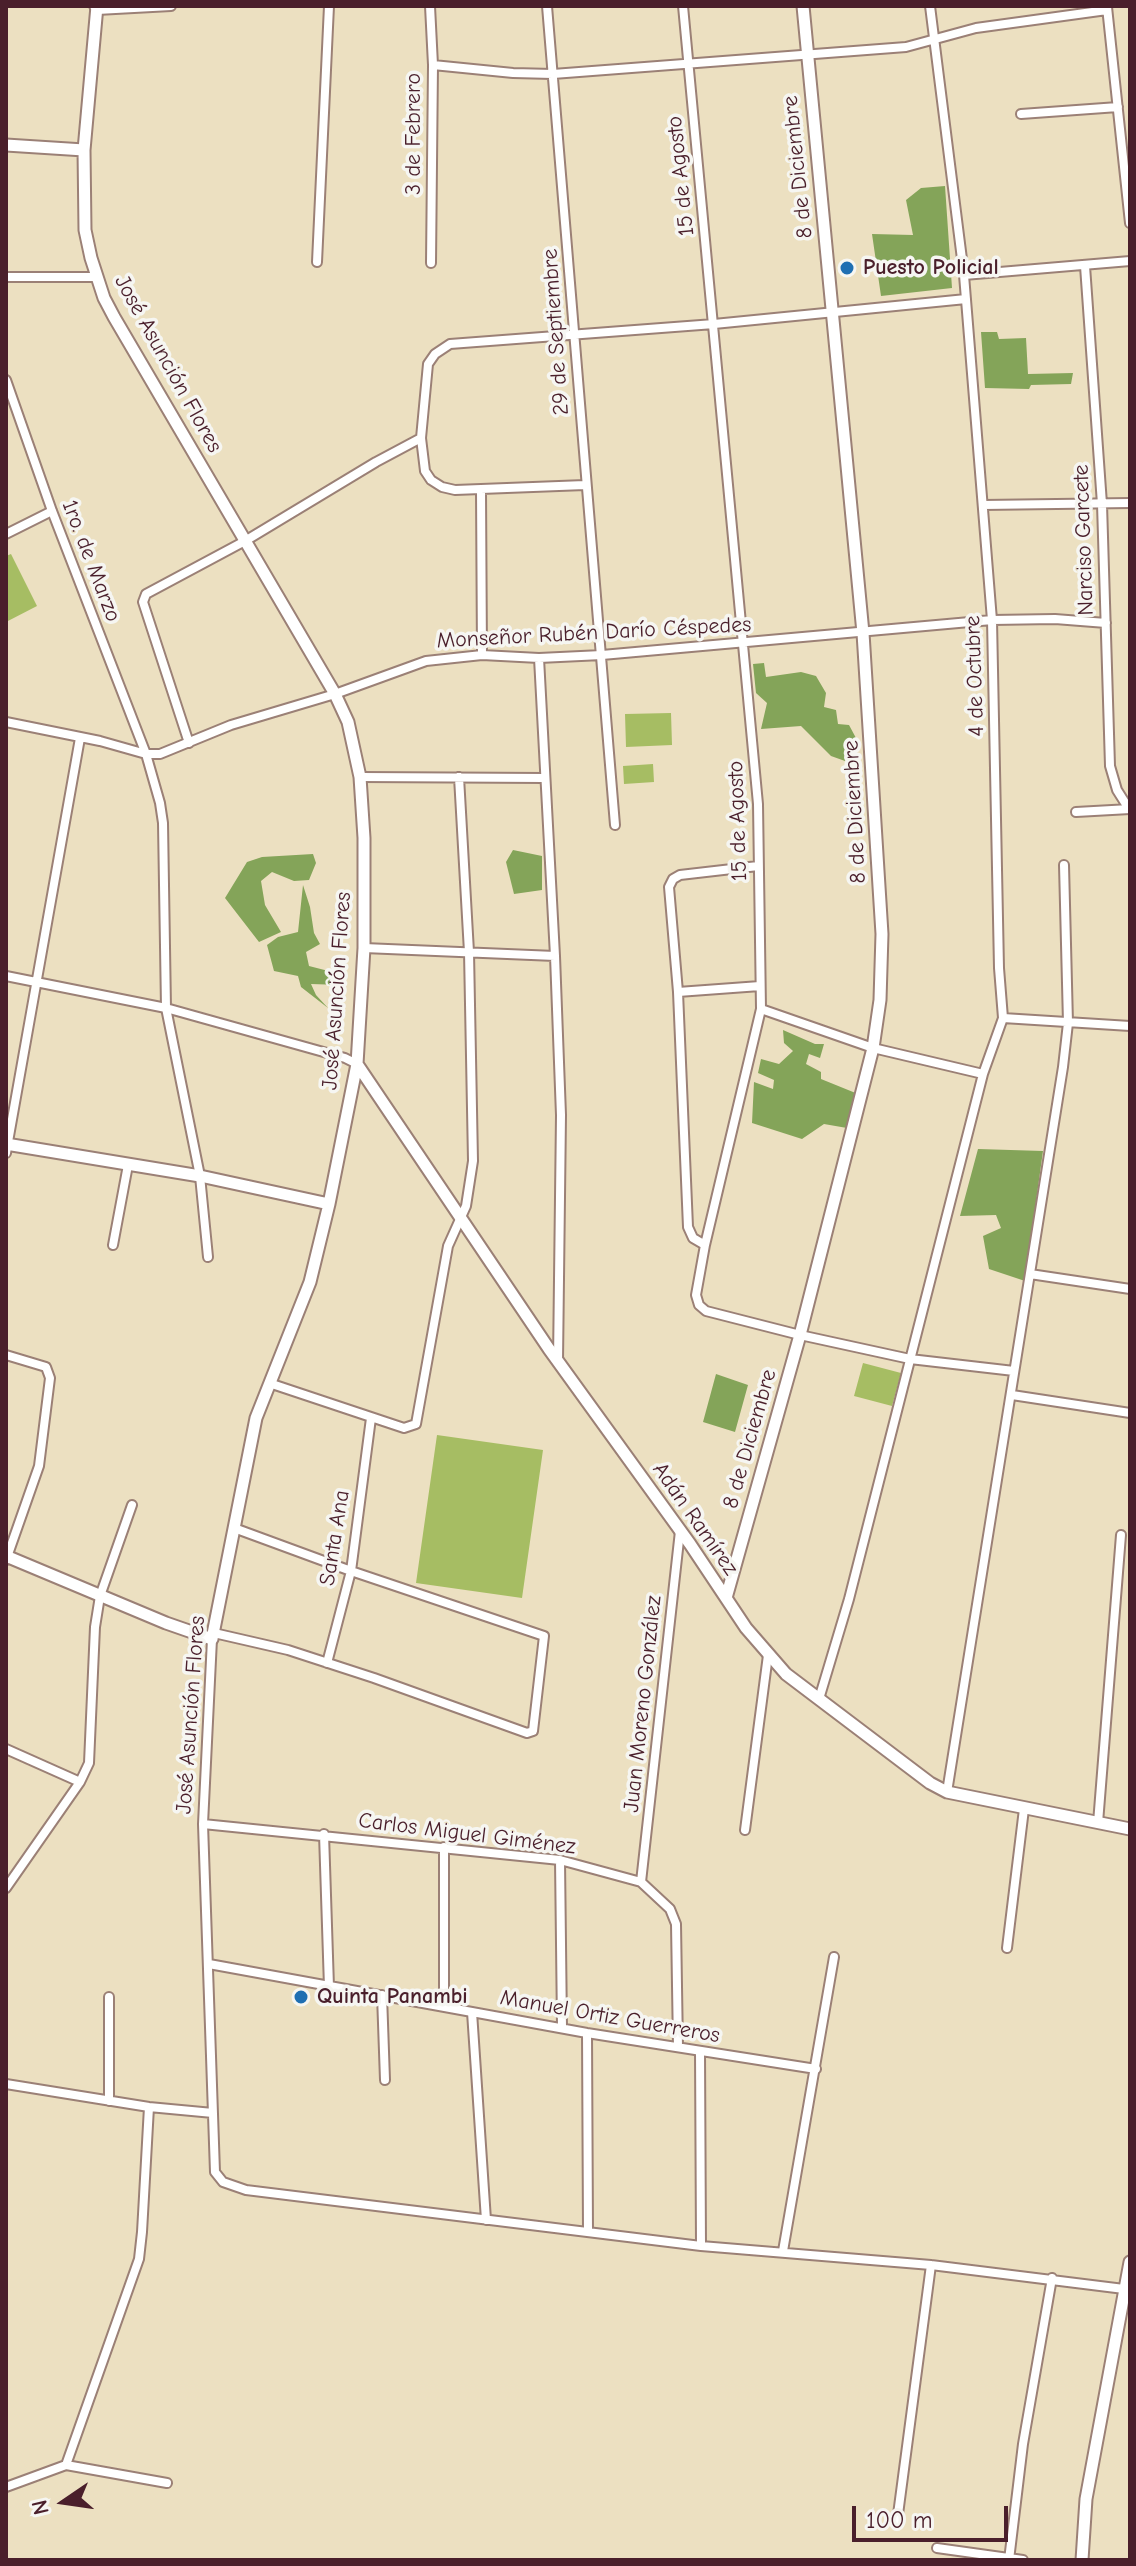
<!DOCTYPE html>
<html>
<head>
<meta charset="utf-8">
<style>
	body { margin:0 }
	#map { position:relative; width:1136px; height:2566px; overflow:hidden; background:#ece0c1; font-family:"Comic Neue",sans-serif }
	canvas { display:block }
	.frame { position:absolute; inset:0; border:8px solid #4a1f2b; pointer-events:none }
	.north { position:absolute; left:24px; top:2462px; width:80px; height:80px; -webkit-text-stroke:6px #f6f6f2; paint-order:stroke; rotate:257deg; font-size:22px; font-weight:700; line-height:32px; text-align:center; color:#4a1f2b }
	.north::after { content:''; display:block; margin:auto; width:28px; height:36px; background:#4a1f2b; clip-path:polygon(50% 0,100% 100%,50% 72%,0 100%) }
	.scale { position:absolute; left:852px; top:2506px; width:156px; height:36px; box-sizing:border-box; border:4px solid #4a1f2b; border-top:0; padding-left:10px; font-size:24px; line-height:28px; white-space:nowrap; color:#4a1f2b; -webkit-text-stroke:6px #f6f6f2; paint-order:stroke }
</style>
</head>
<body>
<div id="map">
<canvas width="1136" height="2566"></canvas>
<div class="frame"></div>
<div class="north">N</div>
<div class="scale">100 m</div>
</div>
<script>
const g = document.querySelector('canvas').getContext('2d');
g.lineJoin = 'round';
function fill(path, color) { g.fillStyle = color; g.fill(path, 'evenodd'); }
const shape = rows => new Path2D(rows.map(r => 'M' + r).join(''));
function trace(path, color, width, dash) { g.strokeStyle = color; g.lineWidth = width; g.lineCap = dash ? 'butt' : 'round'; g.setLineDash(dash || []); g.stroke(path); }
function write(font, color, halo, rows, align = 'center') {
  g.font = font + ' "Comic Neue",sans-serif'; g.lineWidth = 7; g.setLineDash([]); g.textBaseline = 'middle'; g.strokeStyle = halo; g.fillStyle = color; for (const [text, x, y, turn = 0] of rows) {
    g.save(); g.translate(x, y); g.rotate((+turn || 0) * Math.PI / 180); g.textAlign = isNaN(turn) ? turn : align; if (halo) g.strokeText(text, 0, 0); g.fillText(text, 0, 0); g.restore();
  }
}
fill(shape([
	[11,554,37,606,6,622,6,556],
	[671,713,672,745,626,747,625,714],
	[653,764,654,782,624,784,623,766],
	[863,1363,901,1373,892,1406,854,1396],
	[437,1435,543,1450,522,1598,416,1583]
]), '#a6bd63');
fill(shape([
	[945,186,952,288,881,296,872,234,913,235,906,200,921,188],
	[981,332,997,332,999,339,1026,338,1028,374,1073,373,1071,384,1031,385,1029,389,985,388],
	[764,663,766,677,801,672,816,676,826,693,824,707,836,710,838,724,849,725,856,738,845,761,831,756,801,726,761,729,767,703,756,693,753,664],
	[513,850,542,856,542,890,514,894,506,862],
	[313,854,316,863,309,880,294,881,272,872,261,881,265,905,281,932,259,942,225,898,247,862,262,857],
	[303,885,310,907,314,933,320,944,306,952,309,966,344,975,342,985,311,984,316,995,328,1008,301,987,298,976,274,971,267,945,278,937,298,932],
	[783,1030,815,1044,824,1044,820,1058,809,1054,806,1064,821,1072,821,1079,858,1094,847,1128,824,1124,802,1139,752,1123,754,1082,773,1089,774,1080,758,1073,761,1059,779,1064,793,1051,784,1043],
	[978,1149,1043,1151,1025,1281,989,1269,983,1236,1001,1228,996,1215,960,1216],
	[716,1374,748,1385,735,1432,703,1422]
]), '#84a459');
const minor = shape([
	[94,6,97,10,171,6],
	[430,6,433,65,431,263],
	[547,6,615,825],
	[683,6,758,804,761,1009,705,1245,696,1295,699,1305,706,1311,800,1335,910,1359,1014,1371],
	[1107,7,1130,223],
	[433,65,513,73,553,74,906,47,976,28,1107,10],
	[1021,114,1118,107],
	[317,262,329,6],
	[1085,266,1102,504,1110,766,1117,790,1129,809],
	[964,275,1130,261],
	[6,277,97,277],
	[6,380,52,511,146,754,160,803,163,823,166,1008,200,1176,208,1257],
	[585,485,455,490,442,487,431,480,425,471,421,438,428,364,435,354,450,344,714,324,966,299],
	[481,491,482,655],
	[983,505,1130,503],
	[6,534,52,511],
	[539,658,555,956,561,1115,558,1361],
	[6,722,100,741,146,754,160,754,231,725,335,694,426,661,482,655,539,658,602,655,992,620,1055,619,1106,623],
	[189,743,143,602,146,594,245,541,376,462,421,438],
	[360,777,545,778],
	[1076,812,1130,809],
	[364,948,555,956],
	[6,976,166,1008,345,1058,357,1064],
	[678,992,760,986],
	[761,1009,873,1048,983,1074],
	[1003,1018,1130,1026],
	[6,1153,80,738],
	[113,1245,128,1165],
	[705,1245,693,1238,688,1227,678,992,669,887,673,879,680,875,758,866],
	[1030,1274,1130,1289],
	[6,1355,46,1367,50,1378,39,1466,6,1560],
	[269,1383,404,1428,416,1424,448,1246,466,1206,473,1161,469,952,459,777],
	[1012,1395,1130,1413],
	[214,1633,288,1650,374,1678,527,1733,533,1731,544,1636,351,1571,234,1528],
	[212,1639,203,1824,215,2172,223,2182,246,2190,701,2246,931,2265,1124,2289],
	[327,1663,351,1571,371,1418],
	[819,1699,849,1599,983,1074,1003,1018,999,968,992,620,964,275,930,6],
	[6,1749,80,1782],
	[947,1792,1063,1067,1068,1023,1064,865],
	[1098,1823,1121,1535],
	[203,1824,560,1860,641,1882,670,1909,676,1924,678,2047],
	[745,1830,768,1655],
	[324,1834,329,1987],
	[444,1847,444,2005],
	[560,1860,562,2027],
	[641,1882,680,1531],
	[6,1888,80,1782,89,1763,95,1627,100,1596,132,1505],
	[1007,1948,1024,1809],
	[209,1964,587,2033,816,2069],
	[382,1995,385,2080],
	[472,2012,486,2220],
	[587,2033,588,2232],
	[700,2051,701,2246],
	[6,2084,149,2107,213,2113],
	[109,2101,109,1997],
	[783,2251,834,1957],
	[66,2465,139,2259,142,2232,149,2107],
	[66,2465,167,2483],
	[6,2487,66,2465],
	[897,2522,931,2265],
	[937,2548,1023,2560],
	[1009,2560,1023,2444,1052,2278]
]);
const tertiary = shape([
	[6,145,84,150],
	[357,1064,549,1349,690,1544,746,1628,786,1674,930,1783,947,1792,1130,1829],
	[6,1144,200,1176,329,1204],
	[6,1556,166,1623,212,1639,256,1418,310,1282,329,1204,357,1064,364,948,364,838,360,777,348,722,335,694,114,317,104,298,91,258,85,230,84,150,97,6],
	[726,1598,800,1335,873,1048,880,1000,882,934,863,633,803,6],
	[1082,2560,1086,2499,1130,2262]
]);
trace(minor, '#9b8076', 12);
trace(tertiary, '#9b8076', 15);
trace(minor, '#fff', 8);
trace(tertiary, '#fff', 11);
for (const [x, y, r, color] of [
	[847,268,8,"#1f6fb2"],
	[301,1997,8,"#1f6fb2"]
]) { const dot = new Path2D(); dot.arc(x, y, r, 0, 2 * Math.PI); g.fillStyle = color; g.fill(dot); trace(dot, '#f6f6f2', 3); }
write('22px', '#4a1f2b', '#f6f6f2', [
	["3 de Febrero",414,134,-90],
	["8 de Diciembre",798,167,-96],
	["15 de Agosto",681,176,-96],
	["29 de Septiembre",556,332,-94],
	["José Asunción Flores",168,364,61],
	["Narciso Garcete",1084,540,-92],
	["1ro. de Marzo",91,561,69],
	["Monseñor Rubén Darío Céspedes",594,633,-3],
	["4 de Octubre",975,676,-92],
	["8 de Diciembre",855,812,-93],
	["15 de Agosto",738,821,-92],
	["José Asunción Flores",337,991,-86],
	["8 de Diciembre",750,1439,-74],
	["Adán Ramírez",695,1519,55],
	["Santa Ana",335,1538,-81],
	["Juan Moreno González",643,1704,-84],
	["José Asunción Flores",191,1715,-86],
	["Carlos Miguel Giménez",467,1834,7],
	["Manuel Ortiz Guerreros",610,2017,10]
]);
write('bold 22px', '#4a1f2b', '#f6f6f2', [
	["Puesto Policial",863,268],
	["Quinta Panambi",317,1997]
], 'left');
</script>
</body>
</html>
